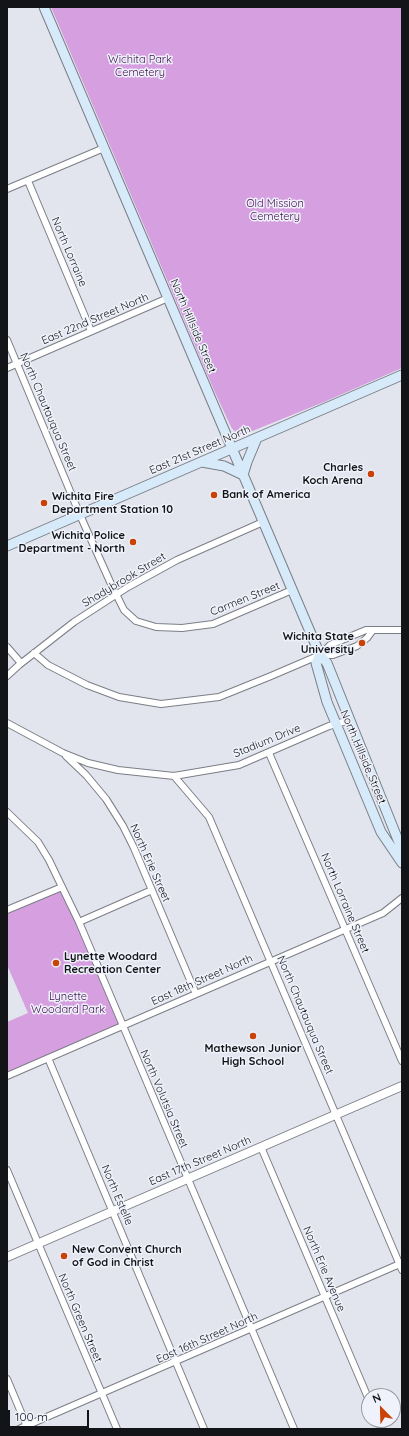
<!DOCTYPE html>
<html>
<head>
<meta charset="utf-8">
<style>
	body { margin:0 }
	#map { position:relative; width:409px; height:1436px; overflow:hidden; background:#e2e5ee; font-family:Quicksand,sans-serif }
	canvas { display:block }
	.frame { position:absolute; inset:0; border:8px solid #131417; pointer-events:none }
	.north { position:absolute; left:361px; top:1388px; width:40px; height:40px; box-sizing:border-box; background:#eff2fb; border:1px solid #9799a0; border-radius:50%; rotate:337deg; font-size:11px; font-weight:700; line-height:16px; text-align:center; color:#131417 }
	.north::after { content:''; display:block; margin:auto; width:14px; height:18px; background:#c94206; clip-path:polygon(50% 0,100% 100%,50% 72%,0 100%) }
	.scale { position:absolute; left:8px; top:1410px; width:81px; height:18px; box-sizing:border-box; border:2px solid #131417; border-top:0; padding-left:5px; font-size:12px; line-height:14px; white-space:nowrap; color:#131417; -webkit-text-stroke:3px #eff2fb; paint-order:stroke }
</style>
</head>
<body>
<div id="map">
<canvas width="409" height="1436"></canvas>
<div class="frame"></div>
<div class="north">N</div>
<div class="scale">100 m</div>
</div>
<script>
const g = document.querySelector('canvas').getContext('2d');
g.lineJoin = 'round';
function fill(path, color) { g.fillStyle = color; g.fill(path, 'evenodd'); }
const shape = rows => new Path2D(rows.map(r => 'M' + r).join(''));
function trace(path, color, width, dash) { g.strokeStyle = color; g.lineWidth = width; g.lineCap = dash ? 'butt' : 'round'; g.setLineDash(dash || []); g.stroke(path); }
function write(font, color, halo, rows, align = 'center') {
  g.font = font + ' Quicksand,sans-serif'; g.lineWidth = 3; g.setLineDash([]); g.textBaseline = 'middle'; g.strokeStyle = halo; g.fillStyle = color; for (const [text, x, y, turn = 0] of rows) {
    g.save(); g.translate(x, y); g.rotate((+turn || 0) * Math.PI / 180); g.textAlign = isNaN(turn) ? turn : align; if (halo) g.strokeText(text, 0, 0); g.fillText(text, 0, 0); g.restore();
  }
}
fill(shape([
	[51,7,402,7,402,368,324,402,245,434,239,434,235,432,231,427,213,388],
	[62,887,122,1026,7,1076,7,1022,28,1013,7,965,7,910]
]), '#d6a0e0');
const minor = shape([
	[28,181,91,331],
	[7,189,104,148],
	[7,340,80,515,111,584,124,610,136,621,156,627,182,628,213,624,292,590],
	[7,368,168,298],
	[373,630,402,630],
	[7,647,21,663],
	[34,653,48,665,87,685,119,697,161,704,219,697,271,676,320,655,330,645,366,630,373,630,367,638,357,646,333,655,320,655],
	[7,676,19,665,74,622,128,587,177,560,263,522],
	[7,723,63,753,88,763,118,770,174,776,239,765,329,726,350,720],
	[269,753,402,1061],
	[66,756,86,775,106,799,123,826,134,848,196,994],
	[174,776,209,817,402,1270],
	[7,812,38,842,49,860,62,887,79,922,294,1429],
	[7,910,62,887],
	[79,922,152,890],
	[48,1058,204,1429],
	[7,1076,383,913,402,898],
	[261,1147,369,1400],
	[7,1170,117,1429],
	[7,1379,28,1429],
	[378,1420,382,1429],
	[19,1429,402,1263]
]);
const tertiary = shape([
	[7,1257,402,1086]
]);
const secondary = shape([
	[44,7,320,655,327,663,402,850],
	[202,462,224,466,243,475,247,462,257,438],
	[7,546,402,375],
	[320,655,316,663,327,702,381,832,402,863]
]);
trace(minor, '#7b7e85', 8);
trace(tertiary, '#7b7e85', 10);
trace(secondary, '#7b7e85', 11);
trace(minor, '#fff', 6);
trace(tertiary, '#fff', 8);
trace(secondary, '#d6eaf9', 9);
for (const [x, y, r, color] of [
	[371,474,4,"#c94206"],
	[214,495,4,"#c94206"],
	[44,503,4,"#c94206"],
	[133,542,4,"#c94206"],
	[362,643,4,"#c94206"],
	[56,963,4,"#c94206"],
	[253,1036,4,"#c94206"],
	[64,1256,4,"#c94206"]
]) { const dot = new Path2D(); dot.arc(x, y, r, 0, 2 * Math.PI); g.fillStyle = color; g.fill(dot); trace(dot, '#eff2fb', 1.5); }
write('11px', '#420d4b', '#eff2fb', [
	["Wichita Park",140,60],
	["Cemetery",140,73],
	["Old Mission",275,204],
	["Cemetery",275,217],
	["Lynette",68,997],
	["Woodard Park",68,1010]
]);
write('11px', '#131417', '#eff2fb', [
	["North Lorraine",69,252,67],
	["East 22nd Street North",95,319,-23],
	["North Hillside Street",193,326,67],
	["North Chautauqua Street",48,412,67],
	["East 21st Street North",200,450,-23],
	["Shadybrook Street",124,580,-31],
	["Carmen Street",245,599,-22],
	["Stadium Drive",267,741,-22],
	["North Hillside Street",363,757,67],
	["North Erie Street",150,863,66],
	["North Lorraine Street",345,903,67],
	["East 18th Street North",202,980,-24],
	["North Chautauqua Street",305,1015,67],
	["North Volutsia Street",164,1099,67],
	["East 17th Street North",200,1161,-23],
	["North Estelle",117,1195,67],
	["North Erie Avenue",324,1269,67],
	["North Green Street",80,1318,67],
	["East 16th Street North",207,1338,-24]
]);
write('bold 11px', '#131417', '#eff2fb', [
	["Charles",363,468,"right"],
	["Koch Arena",363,481,"right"],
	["Bank of America",222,495],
	["Wichita Fire",52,497],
	["Department Station 10",52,510],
	["Wichita Police",125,536,"right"],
	["Department - North",125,549,"right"],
	["Wichita State",354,637,"right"],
	["University",354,650,"right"],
	["Lynette Woodard",64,957],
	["Recreation Center",64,970],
	["Mathewson Junior",253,1049,"center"],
	["High School",253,1062,"center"],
	["New Convent Church",72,1250],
	["of God in Christ",72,1263]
], 'left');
</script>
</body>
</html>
